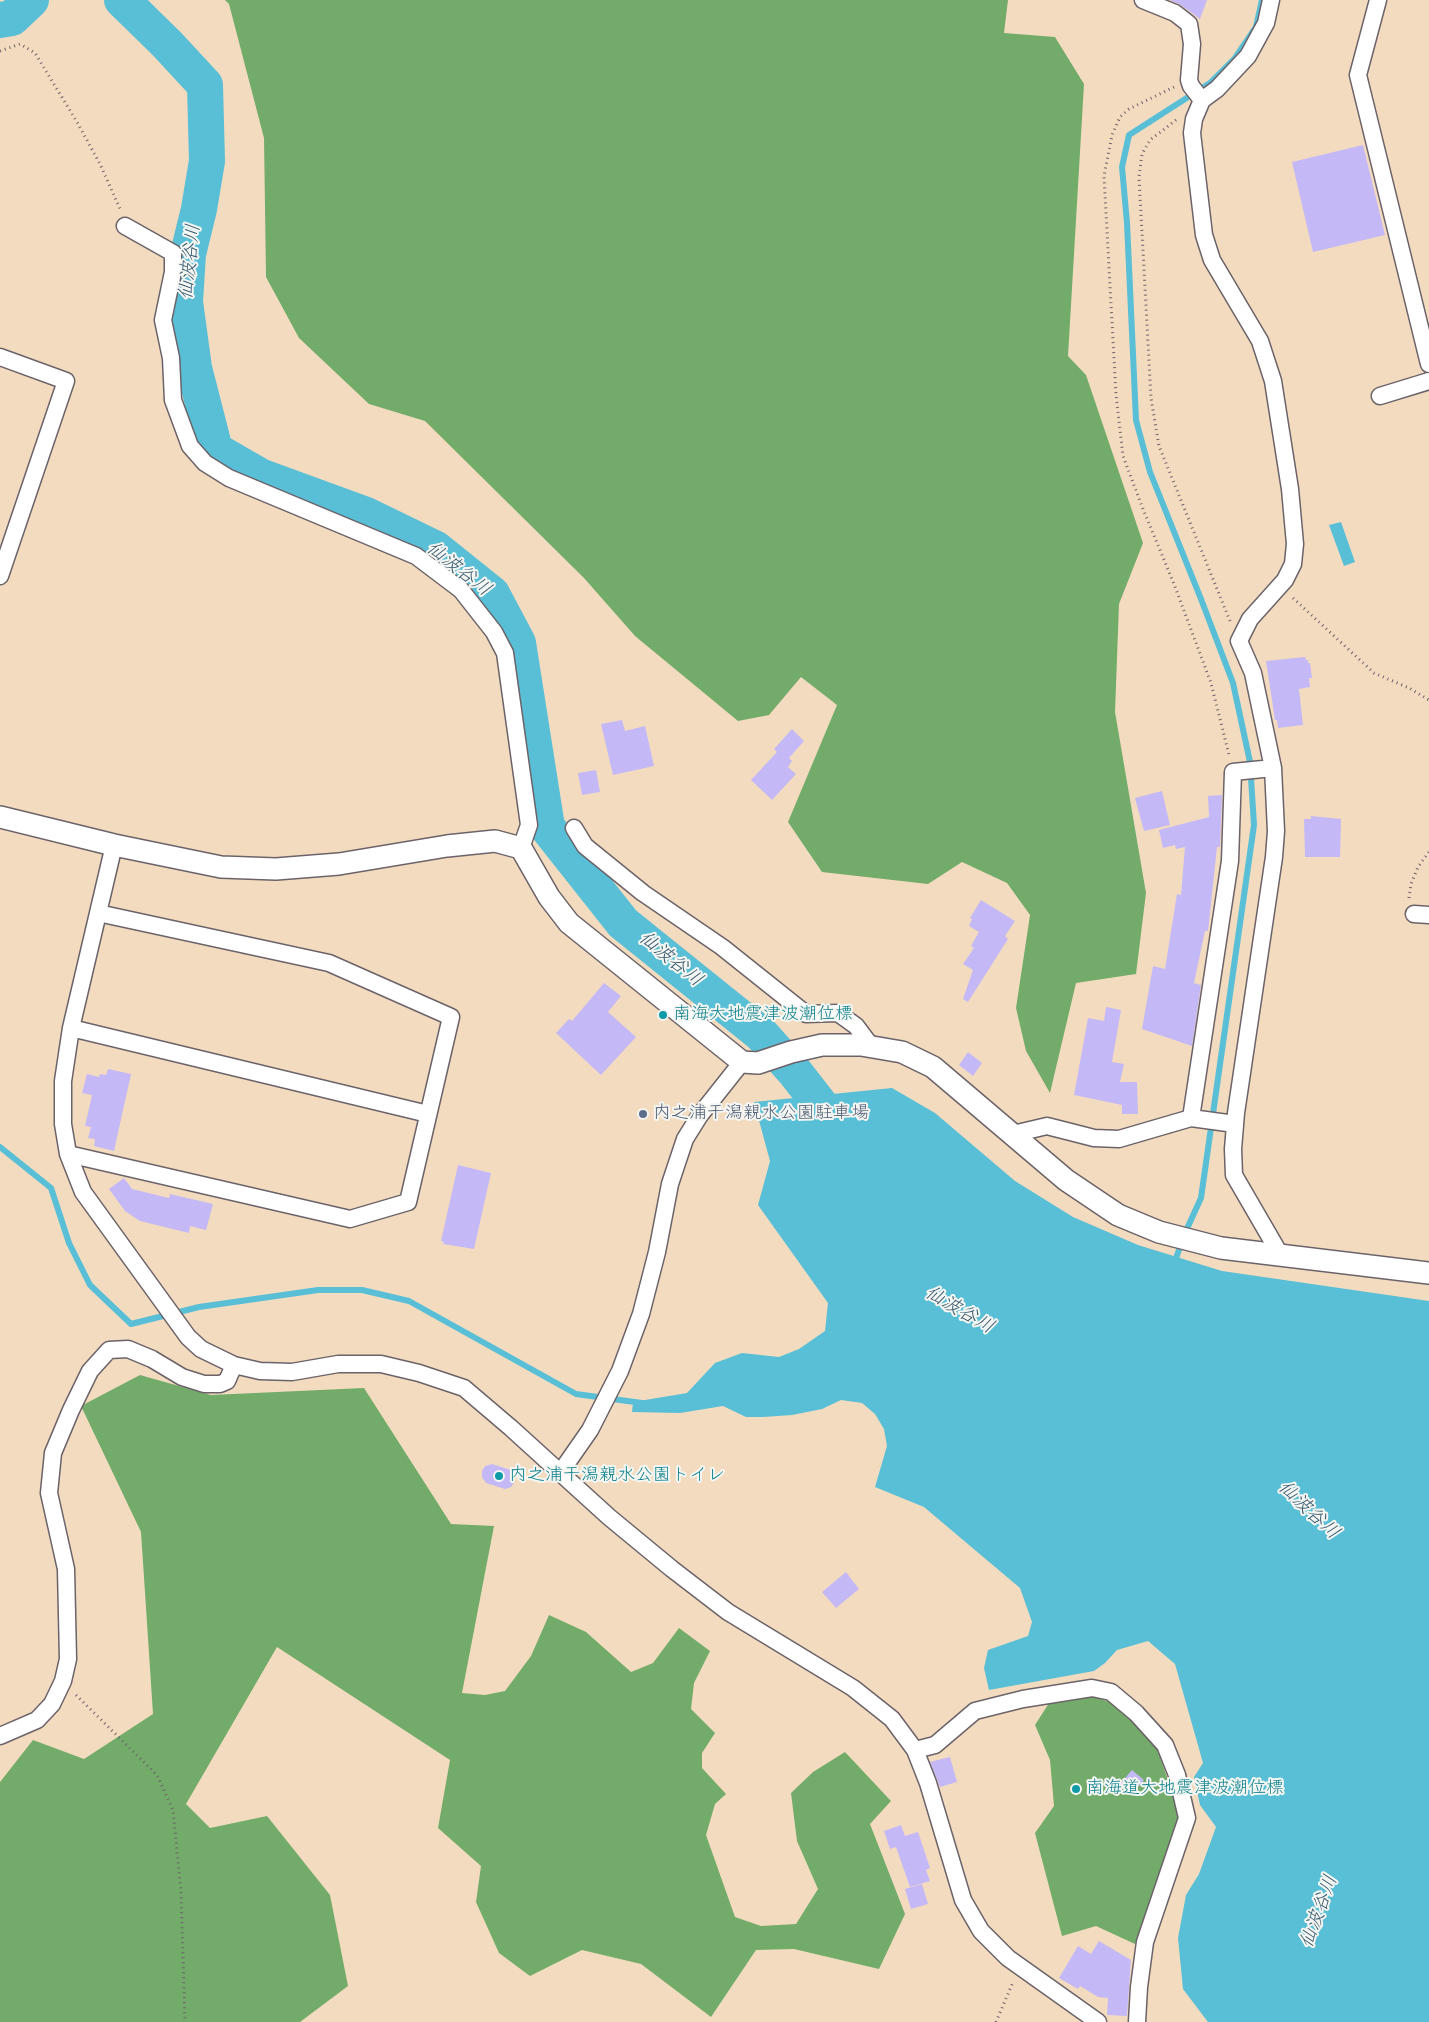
<!DOCTYPE html>
<html>
<head>
<meta charset="utf-8">
<style>
	body { margin:0 }
	canvas { display:block; background:#f3dbbf }
</style>
</head>
<body>
<canvas width="1429" height="2022"></canvas>
<script>
const g = document.querySelector('canvas').getContext('2d');
g.lineJoin = 'round';
function fill(path, color) { g.fillStyle = color; g.fill(path, 'evenodd'); }
const shape = rows => new Path2D(rows.map(r => 'M' + r).join(''));
function trace(path, color, width, dash) { g.strokeStyle = color; g.lineWidth = width; g.lineCap = dash ? 'butt' : 'round'; g.setLineDash(dash || []); g.stroke(path); }
function write(font, color, halo, rows, align = 'center') {
  g.font = font + ' Mynerve,"Klee One",sans-serif'; g.lineWidth = 4; g.setLineDash([]); g.textBaseline = 'middle'; g.strokeStyle = halo; g.fillStyle = color; for (const [text, x, y, turn = 0] of rows) {
    g.save(); g.translate(x, y); g.rotate((+turn || 0) * Math.PI / 180); g.textAlign = isNaN(turn) ? turn : align; if (halo) g.strokeText(text, 0, 0); g.fillText(text, 0, 0); g.restore();
  }
}
fill(shape([
	[225,0,1008,0,1004,33,1055,37,1084,84,1068,356,1086,375,1143,543,1119,604,1115,712,1146,893,1136,974,1076,983,1050,1093,1026,1051,1016,1008,1030,915,1007,883,962,862,928,884,822,872,788,822,837,705,801,677,769,715,738,721,635,636,584,578,425,421,369,404,299,338,266,277,264,138,229,4],
	[140,1375,211,1395,364,1388,451,1524,494,1526,462,1693,485,1695,505,1691,531,1656,549,1615,586,1632,631,1672,653,1663,679,1628,710,1651,694,1683,691,1709,715,1733,702,1753,702,1768,726,1794,715,1804,706,1835,735,1917,761,1926,796,1924,818,1889,797,1841,791,1793,813,1772,845,1752,891,1801,870,1824,905,1914,879,1969,794,1949,756,1950,711,2017,641,1964,582,1950,530,1976,499,1953,476,1902,481,1866,438,1828,450,1760,277,1647,186,1804,210,1828,267,1816,330,1895,348,1986,300,2022,0,2022,0,1782,33,1740,84,1759,153,1714,141,1532,81,1406],
	[1093,1697,1113,1703,1156,1746,1180,1814,1156,1893,1135,1944,1096,1926,1062,1936,1035,1833,1054,1806,1050,1760,1035,1725,1051,1700]
]), '#73ac6a');
fill(shape([
	[1341,522,1355,562,1344,566,1329,525],
	[892,1088,935,1113,1015,1181,1073,1217,1138,1245,1222,1271,1429,1301,1429,2022,1208,2022,1183,1989,1178,1938,1186,1895,1199,1874,1216,1827,1200,1805,1194,1777,1203,1763,1175,1664,1148,1641,1117,1650,1105,1663,1094,1671,989,1690,984,1668,988,1650,1028,1636,1032,1622,1020,1588,924,1507,875,1487,887,1446,884,1429,875,1414,862,1403,841,1400,822,1409,792,1415,763,1417,746,1417,723,1406,680,1413,632,1412,633,1402,687,1393,715,1363,742,1353,779,1357,799,1349,825,1331,828,1303,758,1205,770,1161,754,1102]
]), '#58bfd6');
trace(shape([
	[0,1147,51,1188,69,1243,90,1285,131,1324,199,1307,318,1290,362,1290,409,1301,576,1394,642,1403],
	[1177,1265,1175,1261,1185,1233,1201,1198,1254,825,1250,762,1233,683,1201,599,1150,472,1136,420,1127,223,1122,167,1129,135,1210,83,1235,58,1256,27,1262,0]
]), '#58bfd6', 6);
trace(shape([
	[122,0,167,44,205,85,207,161,199,209,188,254,185,302,194,368,215,450,262,477,366,515,436,549,492,594,518,643,547,827,623,923,761,1034,794,1071,844,1135],
	[0,20,12,18,31,0]
]), '#58bfd6', 36);
fill(shape([
	[1170,0,1207,0,1200,19,1181,5],
	[1363,145,1385,235,1313,252,1292,162],
	[1305,657,1306,660,1308,660,1308,663,1310,663,1312,678,1309,678,1310,687,1299,689,1303,725,1278,728,1277,720,1275,720,1266,661],
	[622,720,625,731,645,726,654,766,613,775,601,724],
	[792,729,804,741,789,758,792,761,788,767,796,774,772,800,751,780,777,752,774,749],
	[596,770,600,792,582,795,578,773],
	[1162,791,1170,825,1144,831,1135,798],
	[1222,795,1220,847,1217,847,1208,931,1205,931,1194,983,1201,985,1192,1046,1142,1029,1153,966,1165,969,1177,894,1181,895,1185,847,1176,849,1175,845,1163,848,1159,830,1209,817,1208,796],
	[1311,816,1341,819,1340,857,1305,857,1304,819,1311,819],
	[981,900,1015,921,1005,936,1008,939,968,1002,963,999,973,970,963,964,974,948,971,946,979,932,969,926,972,919,970,918],
	[604,983,621,996,608,1012,636,1037,601,1075,556,1033,569,1019,572,1021],
	[1106,1007,1121,1010,1112,1062,1124,1064,1120,1082,1137,1082,1138,1114,1122,1114,1122,1105,1074,1095,1088,1018,1104,1021],
	[968,1052,982,1063,973,1076,959,1065],
	[108,1069,131,1074,114,1151,94,1146,95,1139,88,1138,91,1127,85,1126,92,1095,82,1093,87,1074,99,1077,100,1074,106,1075],
	[458,1165,491,1173,474,1249,443,1244,444,1242,441,1241],
	[124,1178,132,1189,169,1198,170,1194,213,1204,206,1230,190,1226,189,1233,140,1221,125,1211,109,1189],
	[492,1464,511,1470,515,1474,515,1481,511,1487,505,1489,486,1483,482,1477,482,1471,485,1466],
	[846,1572,859,1589,836,1608,822,1592],
	[950,1757,957,1782,940,1787,930,1762],
	[1132,1770,1144,1780,1132,1794,1120,1784],
	[901,1825,905,1836,918,1832,930,1868,926,1870,930,1881,910,1887,896,1847,890,1849,884,1831],
	[922,1884,928,1904,911,1909,905,1889],
	[1099,1941,1131,1960,1127,2016,1107,2015,1108,1998,1098,1997,1080,1986,1078,1989,1059,1978,1078,1946,1091,1954]
]), '#c4b9f6');
const minor = shape([
	[1143,0,1175,13,1189,24,1192,44,1189,80,1191,86,1202,100],
	[1271,0,1266,23,1248,56,1217,89,1202,100,1194,119,1192,133,1204,235,1212,260,1260,341,1273,381,1290,489,1295,544,1293,564,1285,580,1250,619,1239,641,1253,673,1273,768,1276,831,1274,857,1236,1113,1233,1149,1234,1175,1281,1256],
	[1378,0,1358,75,1429,364],
	[125,226,173,253,173,272,163,320,171,358,173,400,190,446,205,463,229,478,416,556,461,590,494,632,505,653,529,825,521,848],
	[0,357,66,381,0,576],
	[1380,396,1429,381],
	[574,828,585,846,643,893,722,947,806,1014,838,1013,856,1026,871,1046],
	[114,845,71,1028,63,1081,63,1124,68,1154,83,1192,188,1337,201,1349,234,1365,260,1371,292,1372,338,1364,381,1364,419,1373,464,1388,511,1428,609,1517,672,1569,728,1612,853,1688,892,1719,915,1750,928,1783,963,1900,981,1931,1008,1958,1098,2022],
	[1414,914,1429,915],
	[71,1028,428,1114],
	[1191,1118,1230,861,1233,772,1273,768],
	[1013,1134,1047,1126,1094,1138,1119,1139,1191,1118,1235,1124],
	[68,1154,350,1219,408,1202,451,1017,329,963,98,913],
	[560,1473,590,1430,620,1371,641,1314,657,1252,670,1184,685,1139,700,1115,742,1062],
	[0,1736,37,1720,52,1704,63,1681,68,1659,66,1569,49,1493,53,1453,71,1410,90,1371,109,1350,128,1349,152,1359,182,1377,204,1384,220,1384,227,1381,234,1365],
	[915,1750,935,1745,975,1711,1023,1699,1092,1688,1111,1692,1136,1713,1165,1745,1177,1775,1187,1818,1145,1942,1139,1987,1137,2022]
]);
const tertiary = shape([
	[0,817,114,845,221,867,276,869,339,864,447,846,495,841,521,848,549,897,569,923,742,1062,758,1063,791,1052,822,1045,861,1045,902,1052,933,1067,1066,1180,1118,1215,1159,1232,1221,1248,1429,1273]
]);
trace(minor, '#6b6369', 19);
trace(tertiary, '#6b6369', 24);
trace(shape([
	[0,51,20,44,35,53,77,122,100,164,121,211],
	[1174,87,1129,109,1120,117,1112,135,1104,176,1116,395,1123,456,1143,509,1174,584,1211,683,1229,755],
	[1176,120,1150,140,1142,154,1139,177,1151,398,1159,446,1230,621],
	[1293,598,1374,673,1409,688,1429,700],
	[1409,898,1411,884,1418,867,1429,852],
	[76,1695,157,1775,173,1810,181,1892,185,2022],
	[996,2022,1013,1982]
]), '#6b6369', 3, [1, 4]);
trace(minor, '#fff', 16);
trace(tertiary, '#fff', 21);
for (const [x, y, r, color] of [
	[663,1015,5,"#0f9aa8"],
	[643,1114,5,"#5c6f8a"],
	[499,1476,5,"#0f9aa8"],
	[1076,1789,5,"#0f9aa8"]
]) { const dot = new Path2D(); dot.arc(x, y, r, 0, 2 * Math.PI); g.fillStyle = color; g.fill(dot); trace(dot, '#f6f6f2', 2); }
write('18px', '#0d838f', '#f6f6f2', [
	["南海大地震津波潮位標",673,1015],
	["内之浦干潟親水公園トイレ",509,1476],
	["南海道大地震津波潮位標",1086,1789]
], 'left');
write('18px', '#4e5e75', '#f6f6f2', [
	["内之浦干潟親水公園駐車場",653,1114]
], 'left');
write('italic 19px', '#355971', '#f6f6f2', [
	["仙波谷川",191,262,-84],
	["仙波谷川",458,570,38],
	["仙波谷川",670,960,39],
	["仙波谷川",959,1311,30],
	["仙波谷川",1308,1511,43],
	["仙波谷川",1320,1912,-70]
]);
</script>
</body>
</html>
